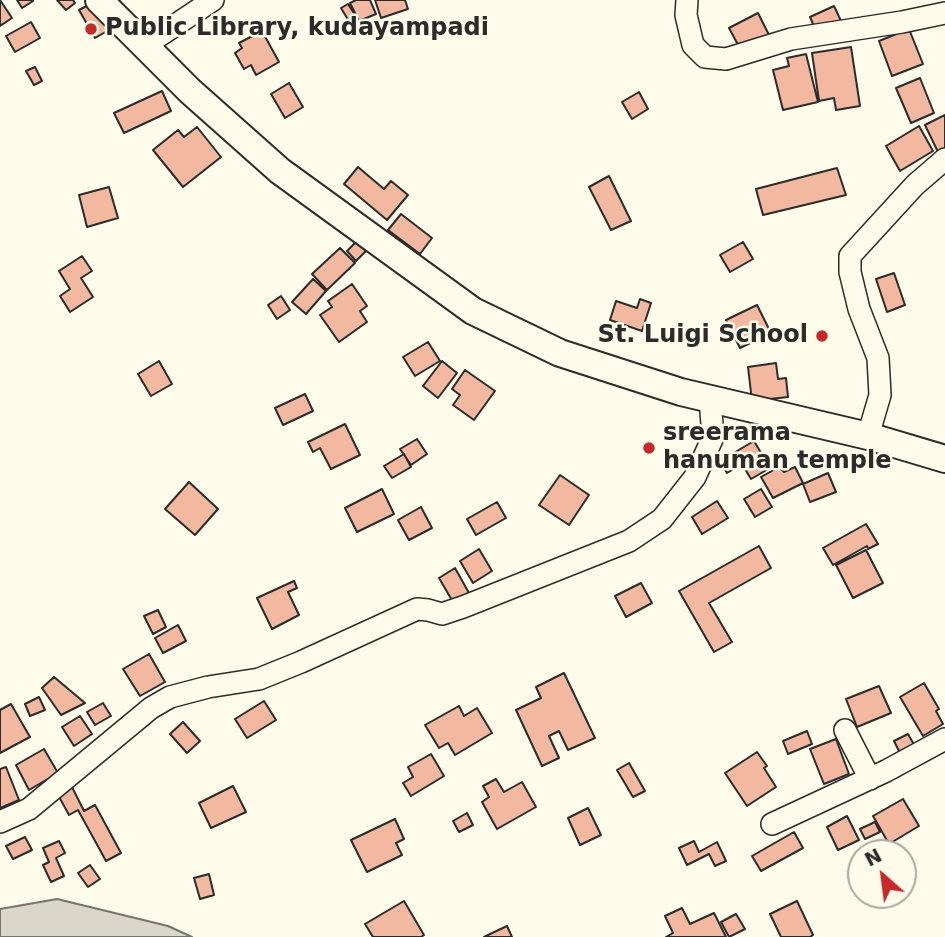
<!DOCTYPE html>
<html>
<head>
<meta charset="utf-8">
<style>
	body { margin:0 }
	#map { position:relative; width:945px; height:937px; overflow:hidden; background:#fdfbea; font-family:"DejaVu Sans",sans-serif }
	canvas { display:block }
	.north { position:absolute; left:847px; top:839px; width:70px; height:70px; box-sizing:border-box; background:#fdfbea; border:2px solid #a9a89e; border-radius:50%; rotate:332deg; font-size:19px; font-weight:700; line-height:28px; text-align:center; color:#2b2b2b }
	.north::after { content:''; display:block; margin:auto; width:24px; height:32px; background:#c62828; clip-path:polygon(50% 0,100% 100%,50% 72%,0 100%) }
</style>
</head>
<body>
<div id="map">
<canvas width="945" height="937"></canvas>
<div class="north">N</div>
</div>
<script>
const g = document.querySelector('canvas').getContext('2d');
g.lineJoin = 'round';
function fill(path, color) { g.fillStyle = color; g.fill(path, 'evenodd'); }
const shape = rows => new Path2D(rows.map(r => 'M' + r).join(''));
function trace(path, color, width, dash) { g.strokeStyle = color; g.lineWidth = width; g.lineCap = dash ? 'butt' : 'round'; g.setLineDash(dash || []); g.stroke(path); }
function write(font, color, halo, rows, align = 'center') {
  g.font = font + ' "DejaVu Sans",sans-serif'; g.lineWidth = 5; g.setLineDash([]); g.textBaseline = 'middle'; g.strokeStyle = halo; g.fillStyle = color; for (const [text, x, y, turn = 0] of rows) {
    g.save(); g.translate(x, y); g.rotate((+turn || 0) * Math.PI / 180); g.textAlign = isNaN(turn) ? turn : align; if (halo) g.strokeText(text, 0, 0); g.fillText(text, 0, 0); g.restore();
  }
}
const water = shape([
	[57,899,168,926,192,937,0,937,0,909,57,899]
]);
fill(water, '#d8d7c9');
trace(water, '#74746e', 2);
const building = shape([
	[0,0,12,18,0,26,0,0],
	[17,0,33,0,33,1,22,8,17,0],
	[57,0,73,0,75,3,66,10,57,0],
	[356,0,370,0,376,14,359,21,350,3,356,0],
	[375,0,405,0,408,9,381,18,375,0],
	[94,2,109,30,95,38,79,10,94,2],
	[348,4,357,18,350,23,341,8,348,4],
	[834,6,841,21,817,33,810,17,834,6],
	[758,13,772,41,744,56,729,28,758,13],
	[31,22,40,38,15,52,6,36,31,22],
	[909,29,923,64,892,76,879,41,909,29],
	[262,31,279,62,256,75,251,65,244,69,235,53,242,48,239,43,262,31],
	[851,47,860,106,836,110,834,98,819,101,812,53,851,47],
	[806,54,818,102,783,110,773,70,789,66,787,58,806,54],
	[35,67,42,81,34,85,26,71,35,67],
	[920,78,934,113,911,123,896,88,920,78],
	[289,83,303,107,285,118,271,94,289,83],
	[162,91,171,111,124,133,114,113,162,91],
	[639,92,648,109,632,119,622,102,639,92],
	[945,115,945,148,938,152,925,125,945,115],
	[919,126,933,151,900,171,886,146,919,126],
	[197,127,221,157,183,187,153,150,178,130,184,137,197,127],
	[358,167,384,189,391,181,408,195,387,220,344,184,358,167],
	[837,168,846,195,763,215,756,189,837,168],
	[609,176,631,221,611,230,589,187,609,176],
	[109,187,118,218,87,227,79,195,109,187],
	[401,214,432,238,420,254,388,230,401,214],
	[357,241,366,251,356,261,347,251,357,241],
	[743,242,753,259,730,272,720,255,743,242],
	[340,248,355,263,327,290,312,274,340,248],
	[82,256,92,271,81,278,93,297,70,312,60,296,70,289,59,271,82,256],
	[894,273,905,305,887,312,876,279,894,273],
	[313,279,326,291,306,314,292,302,313,279],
	[352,284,367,306,360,311,367,322,339,342,320,315,332,307,328,301,352,284],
	[281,296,290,310,277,319,268,305,281,296],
	[640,299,651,303,642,331,610,320,616,301,637,308,640,299],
	[757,305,771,333,740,348,726,320,757,305],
	[428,342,440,361,415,376,403,357,428,342],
	[159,361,172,384,151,396,138,374,159,361],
	[442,361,457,373,438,398,423,386,442,361],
	[776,363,778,379,786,378,788,397,752,401,748,367,776,363],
	[465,370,495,391,474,420,453,405,460,395,452,389,465,370],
	[305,394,313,411,283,425,275,408,305,394],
	[345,424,360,455,331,469,320,448,313,452,308,442,345,424],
	[417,439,427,454,411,465,400,449,417,439],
	[754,441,770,468,751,479,742,464,727,473,720,461,754,441],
	[404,454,411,467,392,478,384,466,404,454],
	[779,467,784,472,795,467,803,483,773,498,761,477,779,467],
	[828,473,836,492,810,502,803,484,828,473],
	[560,475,589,495,569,525,539,505,560,475],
	[189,482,218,509,195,535,165,509,189,482],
	[382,489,394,514,357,532,345,508,382,489],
	[761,489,772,507,755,517,744,499,761,489],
	[717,501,728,518,702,534,692,517,717,501],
	[497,502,506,518,476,535,467,519,497,502],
	[421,507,432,528,409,540,398,520,421,507],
	[866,524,878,544,868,549,867,546,833,565,823,548,866,524],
	[759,546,771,568,709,603,732,642,714,652,679,591,759,546],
	[479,549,492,571,473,583,460,561,479,549],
	[866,550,883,583,853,598,836,565,866,550],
	[455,568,469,593,453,602,439,578,455,568],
	[294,581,297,588,288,592,299,615,272,629,257,598,294,581],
	[641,583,652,603,626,617,615,596,641,583],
	[158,610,166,627,153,634,144,616,158,610],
	[178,625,186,641,163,653,155,638,178,625],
	[149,654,165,682,140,696,123,669,149,654],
	[564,673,595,738,568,750,559,731,549,736,559,758,542,766,516,710,541,698,536,687,564,673],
	[54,677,85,703,61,715,42,688,54,677],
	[924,683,939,709,936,711,943,724,923,736,900,697,924,683],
	[879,686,891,713,857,727,846,699,879,686],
	[39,697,45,710,30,716,25,704,39,697],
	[264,701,276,720,247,738,235,719,264,701],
	[103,703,111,716,95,725,87,712,103,703],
	[11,704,30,737,0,753,0,710,11,704],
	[459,706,464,716,477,708,492,733,455,755,448,743,439,748,425,725,459,706],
	[80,716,92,734,74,746,62,727,80,716],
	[183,722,200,741,187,753,170,734,183,722],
	[807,731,812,744,788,754,783,741,807,731],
	[908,734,916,748,901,755,894,741,908,734],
	[836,739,849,774,824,784,810,749,836,739],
	[44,749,58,773,29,790,16,765,44,749],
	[757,752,767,766,764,768,776,787,747,806,725,773,757,752],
	[431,754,444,776,411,796,403,783,413,777,408,767,431,754],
	[629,763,645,791,633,797,617,770,629,763],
	[6,767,19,800,0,808,0,769,6,767],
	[496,779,504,792,522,782,536,807,497,829,482,802,489,797,483,786,496,779],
	[71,785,84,811,95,805,121,853,106,861,78,810,69,815,57,793,71,785],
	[233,786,246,812,211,828,199,803,233,786],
	[903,799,919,826,889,844,873,816,903,799],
	[588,808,601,835,580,845,568,818,588,808],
	[467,813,473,825,459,832,453,821,467,813],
	[847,816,859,840,838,850,827,827,847,816],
	[395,819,404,839,396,843,402,855,367,872,351,840,395,819],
	[875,822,880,832,865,839,860,829,875,822],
	[794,832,803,848,761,871,752,856,794,832],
	[25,837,32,850,13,859,6,846,25,837],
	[59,841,65,853,56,858,64,876,51,882,43,865,49,862,43,848,59,841],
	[694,841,699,852,717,842,726,861,715,866,709,854,687,865,679,848,694,841],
	[90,865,100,879,88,887,78,873,90,865],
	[209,874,214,895,200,899,194,878,209,874],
	[404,901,424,935,421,937,373,937,365,924,404,901],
	[797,901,813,935,810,937,781,937,770,914,797,901],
	[682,908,690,924,714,913,726,937,666,937,673,933,665,916,682,908],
	[736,914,745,929,729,937,721,922,736,914],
	[507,926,512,937,484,937,507,926]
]);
fill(building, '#f2b8a0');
trace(building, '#2b2b2b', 2);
const minor = shape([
	[687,0,686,15,693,45,705,57,726,59,791,39,902,22,945,13],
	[144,46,213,0],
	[868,436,880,395,878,358,859,309,850,272,850,256,915,185,945,159],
	[845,730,870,779],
	[0,822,29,809,151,708,170,697,208,687,259,679,301,662,417,609,428,610,442,614,463,607,629,541,662,519,695,477,713,437,710,399],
	[772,824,886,771,945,739]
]);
const major = shape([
	[99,0,190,91,280,171,473,311,560,353,681,392,868,436,945,459]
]);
trace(minor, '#2b2b2b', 24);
trace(major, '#2b2b2b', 30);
trace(minor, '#fdfbea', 21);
trace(major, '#fdfbea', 26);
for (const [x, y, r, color] of [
	[91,29,7,"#c62828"],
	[822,336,7,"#c62828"],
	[649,448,7,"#c62828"]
]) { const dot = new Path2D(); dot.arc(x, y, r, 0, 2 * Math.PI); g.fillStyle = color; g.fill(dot); trace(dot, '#fdfbea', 2.5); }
write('bold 24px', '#2b2b2b', '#fdfbea', [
	["Public Library, kudayampadi",105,29],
	["St. Luigi School",808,336,"right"],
	["sreerama",663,434],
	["hanuman temple",663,462]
], 'left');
</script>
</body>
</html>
